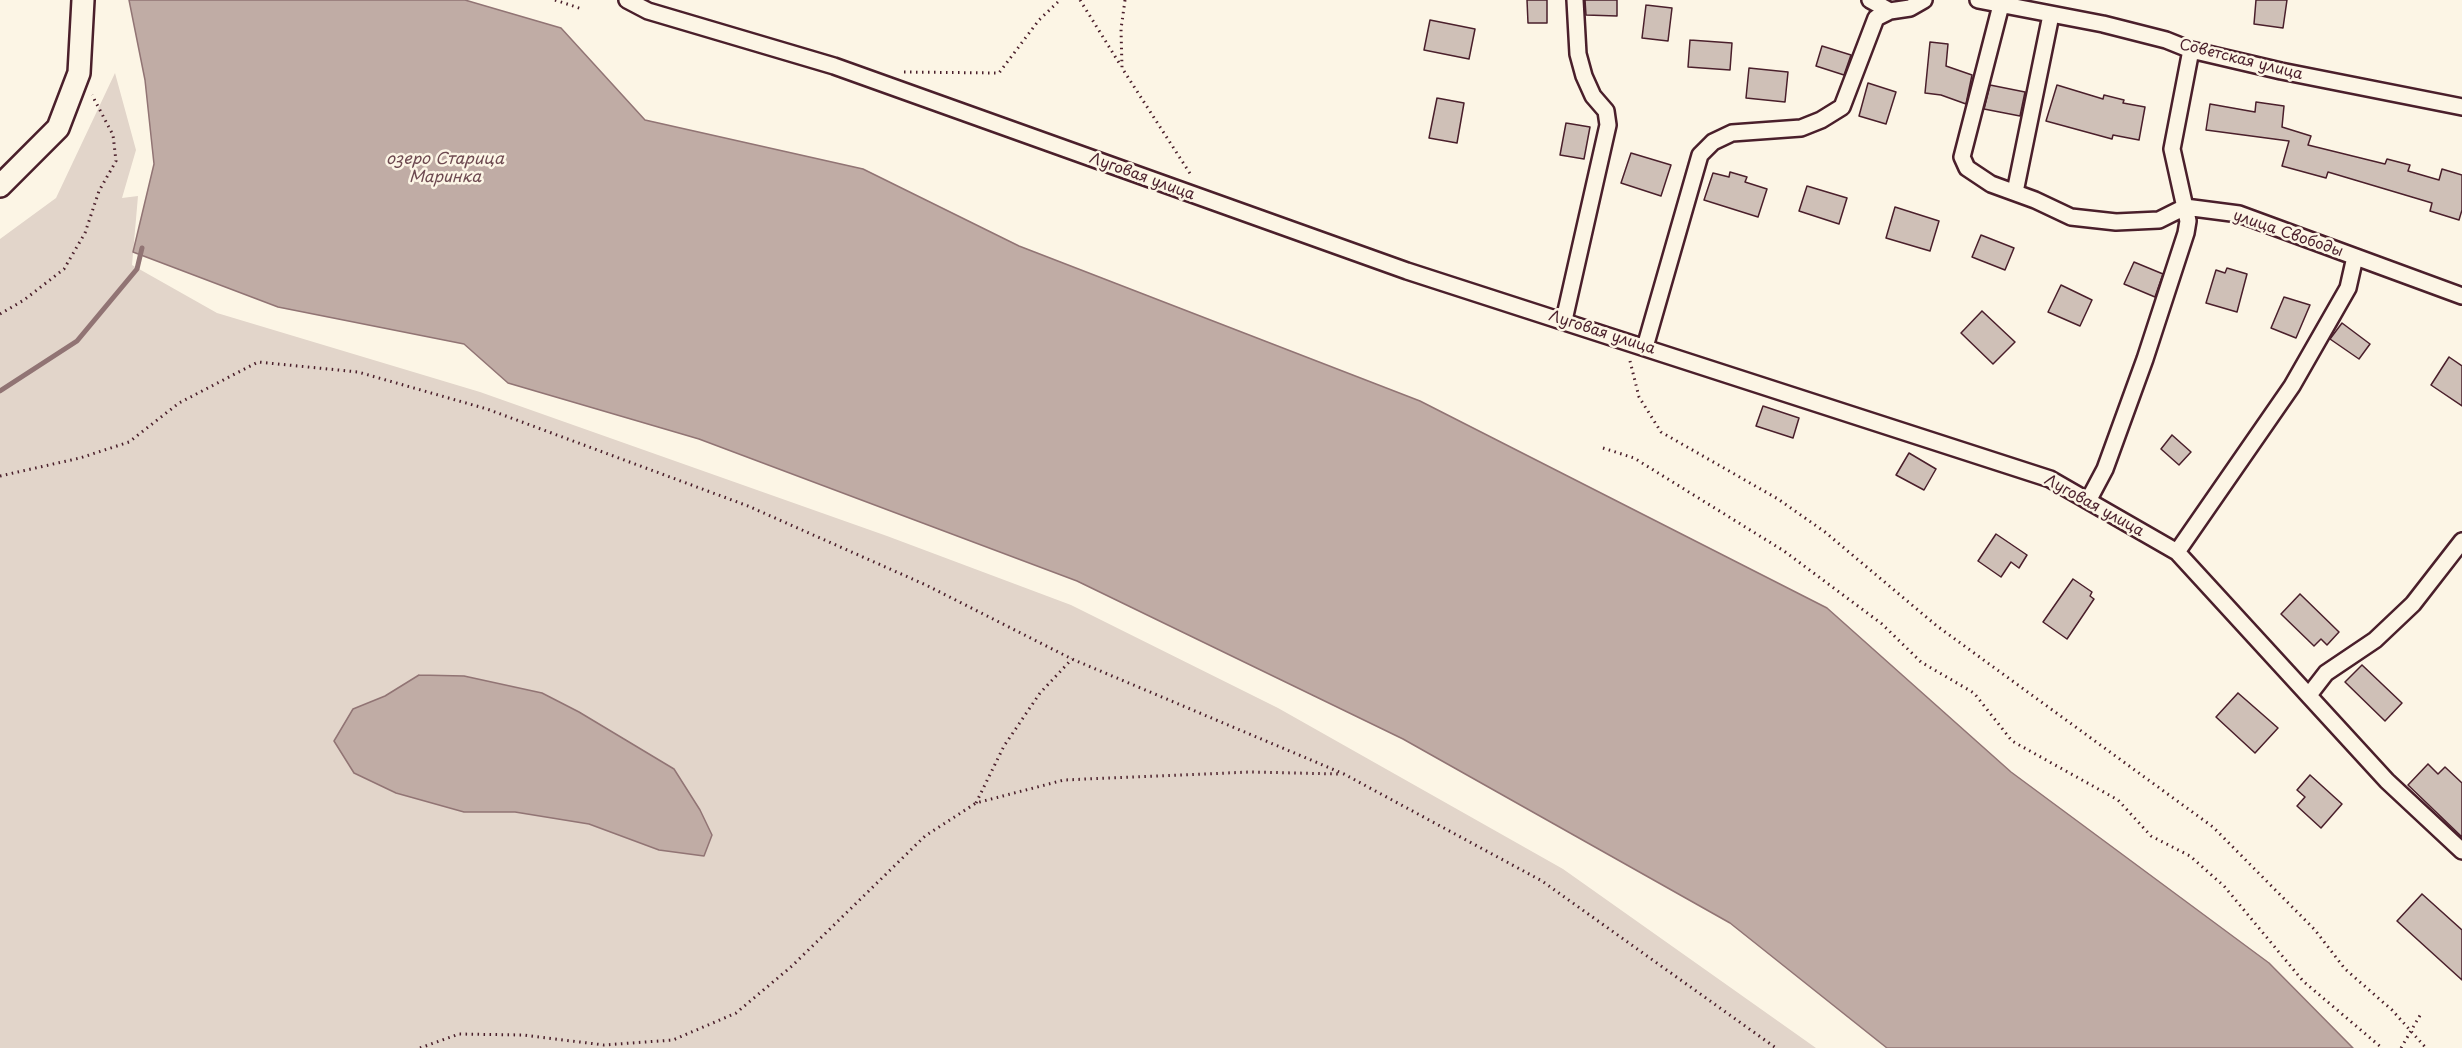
<!DOCTYPE html>
<html>
<head>
<meta charset="utf-8">
<style>
	body { margin:0 }
	canvas { display:block; background:#fcf5e5 }
</style>
</head>
<body>
<canvas width="2462" height="1048"></canvas>
<script>
const g = document.querySelector('canvas').getContext('2d');
g.lineJoin = 'round';
function fill(path, color) { g.fillStyle = color; g.fill(path, 'evenodd'); }
const shape = rows => new Path2D(rows.map(r => 'M' + r).join(''));
function trace(path, color, width, dash) { g.strokeStyle = color; g.lineWidth = width; g.lineCap = dash ? 'butt' : 'round'; g.setLineDash(dash || []); g.stroke(path); }
function write(font, color, halo, rows, align = 'center') {
  g.font = font + ' "Playpen Sans",sans-serif'; g.lineWidth = 5; g.setLineDash([]); g.textBaseline = 'middle'; g.strokeStyle = halo; g.fillStyle = color; for (const [text, x, y, turn = 0] of rows) {
    g.save(); g.translate(x, y); g.rotate((+turn || 0) * Math.PI / 180); g.textAlign = isNaN(turn) ? turn : align; if (halo) g.strokeText(text, 0, 0); g.fillText(text, 0, 0); g.restore();
  }
}
fill(shape([
	[115,73,136,150,122,198,138,196,132,265,217,313,480,392,887,536,1071,605,1278,708,1563,869,1816,1048,0,1048,0,239,56,198]
]), '#e2d5ca');
const water = shape([
	[129,0,465,0,561,28,645,120,863,169,1019,246,1420,401,1827,608,2011,772,2269,963,2353,1048,1887,1048,1730,923,1403,739,1077,581,699,439,508,383,464,344,278,307,133,252,154,164,145,80,129,0],
	[419,675,464,676,542,693,579,712,674,769,700,810,712,835,704,856,659,850,589,824,515,812,464,812,396,793,354,773,334,741,353,709,385,696,419,675]
]);
fill(water, '#c0aca5');
trace(water, '#917474', 1.5);
trace(shape([
	[0,391,77,341,137,269,142,248]
]), '#917474', 5);
const building = shape([
	[1527,0,1547,0,1547,23,1528,23,1527,0],
	[1585,0,1617,0,1617,16,1586,15,1585,0],
	[2256,0,2287,0,2283,28,2254,24,2256,0],
	[1646,5,1672,8,1668,41,1642,38,1646,5],
	[1430,20,1475,29,1469,59,1424,50,1430,20],
	[1690,40,1732,43,1730,70,1688,67,1690,40],
	[1930,42,1948,44,1946,66,1972,75,1966,104,1941,95,1925,93,1930,42],
	[1822,46,1851,55,1844,75,1816,66,1822,46],
	[1749,68,1788,72,1785,102,1746,98,1749,68],
	[1868,83,1896,92,1886,124,1859,116,1868,83],
	[1990,85,2025,92,2020,116,1984,109,1990,85],
	[2057,85,2103,99,2104,95,2124,100,2123,103,2145,107,2139,140,2113,135,2112,139,2046,121,2057,85],
	[1437,98,1464,103,1457,143,1429,138,1437,98],
	[2256,102,2284,106,2282,127,2311,136,2308,145,2385,164,2387,159,2410,165,2408,171,2439,180,2442,169,2462,175,2462,210,2459,220,2430,211,2432,203,2328,172,2326,178,2282,166,2289,141,2206,130,2210,104,2255,112,2256,102],
	[1566,123,1590,127,1584,159,1560,155,1566,123],
	[1631,153,1671,165,1661,196,1621,183,1631,153],
	[1730,172,1747,177,1745,182,1767,189,1758,217,1704,200,1713,173,1729,177,1730,172],
	[1807,186,1847,198,1839,224,1799,211,1807,186],
	[1895,207,1939,221,1930,251,1886,238,1895,207],
	[1981,235,2014,248,2005,270,1972,257,1981,235],
	[2134,262,2163,274,2155,297,2124,284,2134,262],
	[2227,268,2247,274,2237,312,2206,303,2216,270,2225,273,2227,268],
	[2061,285,2092,300,2080,326,2048,312,2061,285],
	[2284,297,2310,305,2296,338,2271,328,2284,297],
	[1982,311,2015,342,1993,364,1961,333,1982,311],
	[2342,323,2370,344,2359,359,2330,339,2342,323],
	[2449,357,2462,366,2462,406,2431,385,2449,357],
	[1763,406,1799,418,1793,438,1756,426,1763,406],
	[2172,435,2191,452,2179,465,2161,449,2172,435],
	[1909,453,1936,469,1924,490,1896,475,1909,453],
	[1996,534,2027,555,2019,568,2011,562,2001,577,1978,561,1996,534],
	[2073,579,2092,592,2090,596,2094,599,2067,639,2043,622,2073,579],
	[2300,594,2339,632,2327,645,2321,639,2314,646,2281,614,2300,594],
	[2362,665,2402,703,2385,721,2345,682,2362,665],
	[2238,693,2278,728,2255,753,2216,717,2238,693],
	[2428,764,2438,774,2445,767,2462,783,2462,837,2408,785,2428,764],
	[2310,775,2342,804,2321,828,2297,806,2305,797,2297,790,2310,775],
	[2422,894,2462,930,2462,980,2397,921,2422,894]
]);
fill(building, '#cfc0b7');
trace(building, '#4a1f2b', 1.5);
const street = shape([
	[627,0,648,11,834,66,1407,271,2050,479,2177,552,2387,781,2462,851],
	[1870,0,1890,11,1910,8,1924,0],
	[1978,0,2103,24,2166,40,2191,50,2281,71,2462,107],
	[2001,5,1962,157,1967,168,1991,184,2035,200,2071,217,2116,222,2159,220,2185,207,2239,214,2462,296],
	[2015,192,2051,15],
	[1564,320,1608,125,1606,111,1593,96,1584,76,1578,54,1575,0],
	[1645,347,1700,155,1713,142,1732,133,1801,128,1821,120,1842,107,1876,18,1890,11],
	[2088,501,2105,469,2145,359,2186,233,2188,221,2172,149,2191,50],
	[2177,552,2292,386,2348,288,2355,257],
	[2309,695,2326,673,2375,640,2413,604,2462,541]
]);
const secondary = shape([
	[0,186,58,128,79,73,83,0]
]);
trace(street, '#4a1f2b', 20);
trace(secondary, '#4a1f2b', 26);
trace(shape([
	[555,0,582,9],
	[1080,0,1121,66],
	[1125,0,1121,29,1122,68,1191,175],
	[904,72,999,73,1039,20,1060,0],
	[0,314,24,300,64,269,85,233,99,191,116,161,113,135,92,95],
	[1630,361,1639,397,1661,432,1778,499,1825,532,1937,626,2213,827,2315,930,2345,969,2392,1010,2426,1048],
	[1603,448,1634,458,1784,551,1882,624,1921,662,1974,693,2012,741,2118,800,2151,836,2190,856,2224,886,2303,981,2382,1048],
	[0,476,80,458,129,442,179,403,258,362,358,372,487,409,748,506,926,585,1072,659,1344,774,1542,881,1776,1048],
	[976,803,1004,746,1040,693,1072,659],
	[420,1048,459,1034,523,1035,604,1045,673,1040,736,1013,792,966,925,836,976,803,1064,780,1250,772,1340,774],
	[2401,1048,2422,1012]
]), '#4a1f2b', 3, [1.5, 4.5]);
trace(street, '#fcf5e5', 15);
trace(secondary, '#fcf5e5', 21);
write('15px', '#4a1f2b', '#fcf5e5', [
	["Советская улица",2241,60,14],
	["Луговая улица",1142,177,20],
	["улица Свободы",2288,234,19],
	["Луговая улица",1602,333,18],
	["Луговая улица",2094,506,29]
]);
write('italic 16px', '#6d4950', '#fcf5e5', [
	["озеро Старица",445,160],
	["Маринка",445,178]
]);
</script>
</body>
</html>
